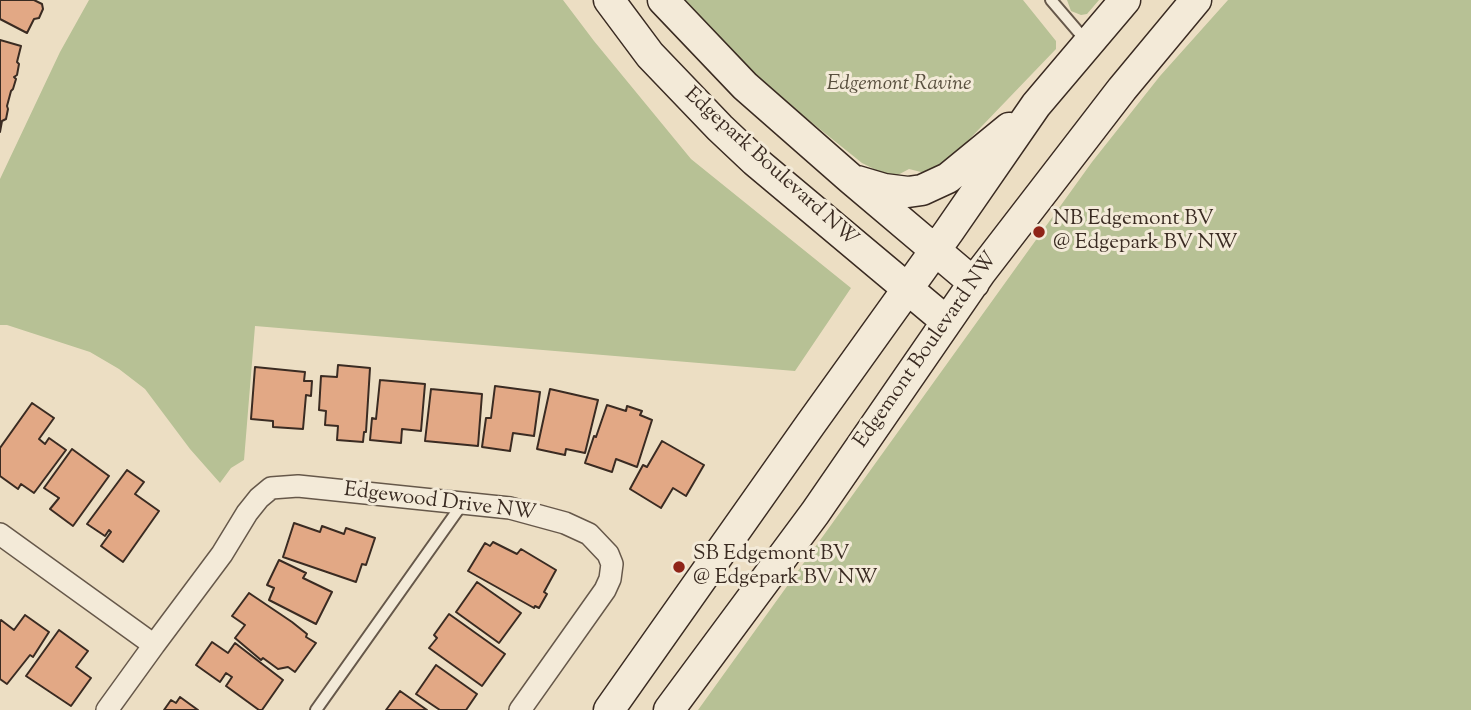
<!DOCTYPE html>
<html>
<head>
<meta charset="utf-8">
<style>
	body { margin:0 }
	canvas { display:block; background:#ecdec3 }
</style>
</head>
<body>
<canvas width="1471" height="710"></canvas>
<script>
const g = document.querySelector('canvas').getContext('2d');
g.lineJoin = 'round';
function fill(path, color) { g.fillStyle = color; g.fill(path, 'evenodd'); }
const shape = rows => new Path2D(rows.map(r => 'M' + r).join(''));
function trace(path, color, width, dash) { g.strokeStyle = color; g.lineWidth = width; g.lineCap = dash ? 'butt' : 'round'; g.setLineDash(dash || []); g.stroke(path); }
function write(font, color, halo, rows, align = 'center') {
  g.font = font + ' "Sorts Mill Goudy",serif'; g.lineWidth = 6; g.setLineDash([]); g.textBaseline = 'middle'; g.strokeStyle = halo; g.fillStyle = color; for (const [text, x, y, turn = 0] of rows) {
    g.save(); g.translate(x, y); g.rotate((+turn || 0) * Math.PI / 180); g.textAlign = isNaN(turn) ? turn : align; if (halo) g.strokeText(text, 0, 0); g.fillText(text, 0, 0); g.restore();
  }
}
fill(shape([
	[89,0,563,0,594,41,691,159,851,288,795,371,255,326,244,460,231,468,220,483,190,449,145,389,119,369,90,352,7,325,0,325,0,179,60,52],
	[682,0,1023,0,1056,41,1056,49,958,151,939,166,925,173,909,169,894,177,882,173,862,163,806,118,757,76],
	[1067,0,1099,0,1087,14,1081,15,1071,11],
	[1228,0,1471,0,1471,710,698,710,1092,162,1160,76]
]), '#b7c195');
const building = shape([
	[0,0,34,0,42,4,43,9,39,18,34,19,27,33,0,19,0,0],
	[0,40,21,46,17,62,19,64,17,75,14,77,16,79,13,89,11,91,7,106,8,109,6,119,2,121,0,132,0,40],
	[338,365,370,368,366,432,364,432,363,442,337,440,338,426,325,425,326,411,319,410,321,376,337,377,338,365],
	[255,367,305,372,304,381,312,381,311,396,306,395,303,429,273,427,273,421,251,419,255,367],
	[380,380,425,384,421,431,402,429,401,443,370,440,372,418,376,419,380,380],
	[495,386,540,392,534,436,513,433,510,451,482,447,486,418,491,418,495,386],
	[431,389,482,394,478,446,425,441,431,389],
	[550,389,598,400,585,453,566,449,565,455,537,449,550,389],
	[32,403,54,418,39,439,45,444,49,438,66,450,34,493,21,484,18,489,0,476,0,448,32,403],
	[607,405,626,411,627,406,642,411,640,415,652,420,637,467,616,459,612,472,585,463,594,436,596,437,607,405],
	[662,441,704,465,686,496,673,488,661,508,630,489,643,465,647,467,662,441],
	[72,449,109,476,73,526,50,509,59,498,44,488,72,449],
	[127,470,144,482,135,494,159,511,123,562,101,546,111,532,109,530,105,536,87,524,127,470],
	[294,523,320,532,322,526,344,534,346,528,375,538,366,565,362,564,356,582,283,557,294,523],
	[493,542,517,554,521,549,556,570,544,592,547,594,539,608,535,606,534,608,468,571,485,543,490,546,493,542],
	[279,560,306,573,303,578,332,592,316,624,269,600,274,588,267,585,279,560],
	[477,582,521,613,499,643,456,612,477,582],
	[249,593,292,622,307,634,306,637,316,643,295,672,288,667,278,669,263,658,261,660,235,638,245,625,232,616,249,593],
	[449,614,505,654,482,686,429,648,437,638,434,635,449,614],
	[25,615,49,632,33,657,30,655,7,684,0,679,0,622,1,620,14,630,25,615],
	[59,630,88,651,76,667,91,678,71,706,26,676,59,630],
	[212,642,228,653,235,643,283,680,262,710,259,710,226,686,232,677,226,673,220,682,196,665,212,642],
	[436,665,477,694,466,710,440,710,416,694,436,665],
	[400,691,427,710,386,710,400,691],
	[180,697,198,710,164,710,171,700,176,703,180,697]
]);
fill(building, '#e2a885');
trace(building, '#3a2b22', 2);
const lane = shape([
	[1051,0,1087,42],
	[316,710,463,503]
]);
const street = shape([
	[0,534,154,645,107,710],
	[154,645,222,554,247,513,259,498,271,488,298,486,510,508,565,523,589,534,608,554,612,564,610,579,605,590,520,710]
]);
const secondary = shape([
	[609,0,650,55,720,128,755,161,946,321],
	[663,0,745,86,851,179,974,283],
	[857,181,884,189,908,192,922,190,948,178,1009,128],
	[609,710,810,425,949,231,1036,105,1125,0],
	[669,710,815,513,981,272,1122,89,1196,0]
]);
trace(lane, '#66584a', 14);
trace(street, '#66584a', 24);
trace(secondary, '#3a2b22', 33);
trace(lane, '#f3ead8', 10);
trace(street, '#f3ead8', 21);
trace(secondary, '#f3ead8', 30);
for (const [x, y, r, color] of [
	[1039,232,7,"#8f2418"],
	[679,567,7,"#8f2418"]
]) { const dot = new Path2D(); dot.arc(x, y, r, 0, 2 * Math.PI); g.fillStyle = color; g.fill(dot); trace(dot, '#f3ead8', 2.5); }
write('italic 21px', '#59503f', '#f3ead8', [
	["Edgemont Ravine",899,85]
]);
write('21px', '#3a2b22', '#f3ead8', [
	["Edgepark Boulevard NW",770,168,42],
	["Edgemont Boulevard NW",927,351,-55],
	["Edgewood Drive NW",440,503,7]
]);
write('21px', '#3a2b22', '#f3ead8', [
	["NB Edgemont BV",1053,220],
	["@ Edgepark BV NW",1053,244],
	["SB Edgemont BV",693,555],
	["@ Edgepark BV NW",693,579]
], 'left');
</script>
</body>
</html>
